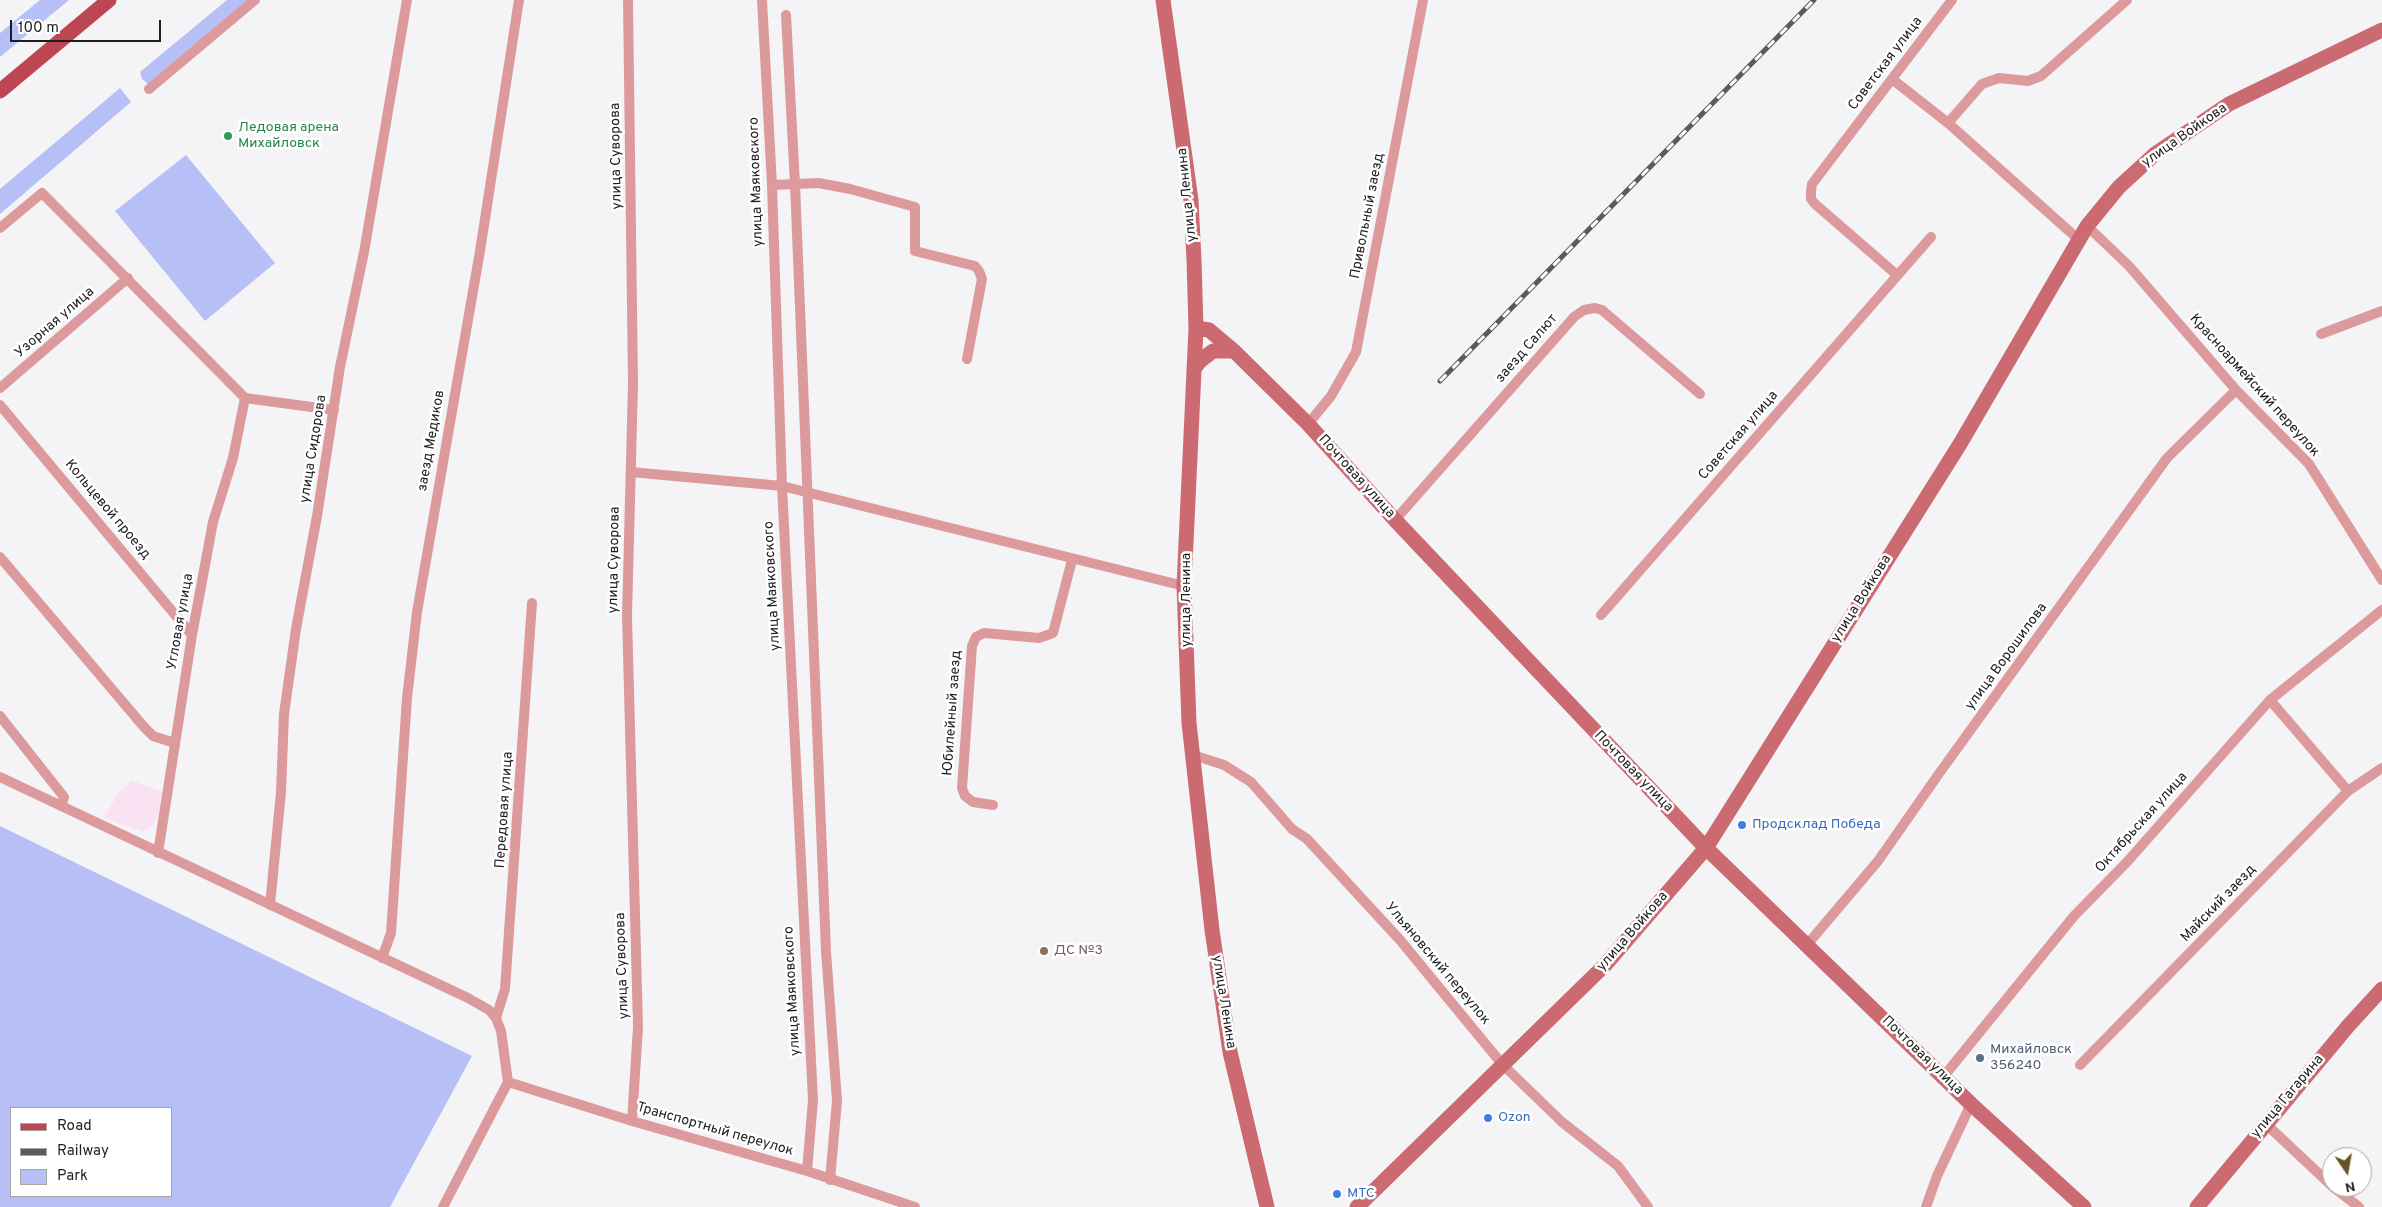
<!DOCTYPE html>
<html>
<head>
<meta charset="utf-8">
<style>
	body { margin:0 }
	#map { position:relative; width:2382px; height:1207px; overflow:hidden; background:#f4f4f7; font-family:Overpass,sans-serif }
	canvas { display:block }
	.legend { position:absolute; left:10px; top:1107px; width:162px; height:90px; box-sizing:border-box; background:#fff; border:1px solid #a5a5a5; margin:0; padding:6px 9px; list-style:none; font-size:15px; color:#1d1d1f }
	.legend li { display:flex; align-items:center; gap:10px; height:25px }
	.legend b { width:25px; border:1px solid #a5a5a5 }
	.north { position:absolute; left:2322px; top:1147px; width:50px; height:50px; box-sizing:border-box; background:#fff; border:1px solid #a5a5a5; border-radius:50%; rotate:168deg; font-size:14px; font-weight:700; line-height:20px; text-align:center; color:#1d1d1f }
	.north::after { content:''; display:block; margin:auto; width:18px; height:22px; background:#645623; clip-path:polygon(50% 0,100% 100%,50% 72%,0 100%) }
	.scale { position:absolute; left:10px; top:20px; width:151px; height:22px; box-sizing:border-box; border:2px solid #1d1d1f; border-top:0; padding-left:6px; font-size:15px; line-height:18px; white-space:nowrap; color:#1d1d1f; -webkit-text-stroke:4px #fff; paint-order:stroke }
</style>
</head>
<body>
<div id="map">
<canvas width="2382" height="1207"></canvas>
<ul class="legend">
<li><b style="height:6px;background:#bc4652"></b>Road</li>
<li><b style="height:6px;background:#5b5b5e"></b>Railway</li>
<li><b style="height:14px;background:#b7bff7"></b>Park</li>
</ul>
<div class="north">N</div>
<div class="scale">100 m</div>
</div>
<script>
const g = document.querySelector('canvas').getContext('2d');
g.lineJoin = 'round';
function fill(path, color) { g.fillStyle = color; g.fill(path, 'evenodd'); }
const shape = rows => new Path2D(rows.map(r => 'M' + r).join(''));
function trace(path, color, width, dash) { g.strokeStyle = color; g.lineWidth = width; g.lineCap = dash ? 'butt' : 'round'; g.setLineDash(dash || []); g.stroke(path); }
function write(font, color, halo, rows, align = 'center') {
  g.font = font + ' Overpass,sans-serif'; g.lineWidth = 5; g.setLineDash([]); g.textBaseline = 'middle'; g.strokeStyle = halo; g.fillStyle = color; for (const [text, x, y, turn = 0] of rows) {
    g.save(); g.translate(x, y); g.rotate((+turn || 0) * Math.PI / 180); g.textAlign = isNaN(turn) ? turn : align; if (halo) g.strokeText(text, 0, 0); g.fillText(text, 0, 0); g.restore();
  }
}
fill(shape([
	[132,780,162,792,158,815,153,826,143,832,103,818,120,791]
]), '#f9e3f2');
fill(shape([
	[40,0,69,0,0,57,0,33],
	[227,0,250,0,149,85,142,79,140,72],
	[120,88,131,102,0,214,0,189],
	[186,155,275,263,205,321,115,211],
	[0,826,472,1056,390,1207,0,1207],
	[11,1108,171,1108,171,1196,11,1196]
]), '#b7bff7');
trace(shape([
	[628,0,633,383,627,616,638,1027,632,1121],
	[762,0,772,185,782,486,813,1100,807,1171],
	[786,15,795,184,826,951,837,1101,830,1180],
	[1892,79,1948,123,2078,239],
	[149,89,255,0],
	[1948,123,1982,84,1999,78,2028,81,2041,76,2127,0],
	[772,185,819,183,850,189,915,207,915,251,975,266,979,271,982,279,967,359],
	[2087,226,2129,266,2236,390,2309,464,2382,580],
	[0,228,42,193,245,398],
	[1897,275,1815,204,1811,199,1811,191,1812,184,1952,0],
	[2321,334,2382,311],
	[0,388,128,278],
	[0,405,192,635],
	[1308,424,1331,396,1356,352,1423,0],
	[631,472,782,486,1184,586],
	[1395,520,1574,317,1584,310,1595,308,1602,310,1700,394],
	[0,557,144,727,153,736,175,743],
	[1601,615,1931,237],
	[2270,700,2348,791],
	[0,716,64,797,61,806],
	[1193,755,1224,765,1251,782,1292,829,1307,839,1400,940,1502,1064,1562,1122,1618,1166,1648,1207],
	[0,777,468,998,489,1010,496,1018,501,1031,508,1082,443,1207],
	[993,805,973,802,965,796,962,788,972,646,976,637,984,633,1039,638,1053,633,1072,560],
	[158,853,192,635,213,522,233,458,245,398,334,410],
	[270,905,281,792,284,714,296,629,317,516,340,367,364,252,407,0],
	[1806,946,1878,861,1938,775,2167,458,2236,390],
	[382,958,391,933,407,698,417,612,480,251,519,0],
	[496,1018,505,989,532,603],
	[2080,1065,2348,791,2382,768],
	[1944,1076,2074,916,2127,862,2270,700,2382,610],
	[508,1082,632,1121,807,1171,915,1207],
	[2266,1124,2332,1186],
	[2333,1187,2359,1207],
	[1926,1207,1937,1176,1971,1104]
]), '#dd9a9c', 10);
trace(shape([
	[1163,0,1191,200,1194,260,1196,328,1184,586,1189,723,1212,930,1230,1052,1267,1207],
	[1196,328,1209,330,1234,351,1308,424,1395,520,1706,848,1971,1104,2084,1207],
	[1194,369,1200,361,1213,351,1234,351],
	[1357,1207,1605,965,1706,848,1960,444,2087,226,2119,187,2155,154,2229,104,2382,30],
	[2197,1207,2349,1025,2382,989]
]), '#cb6b71', 15);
trace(shape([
	[0,91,109,0]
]), '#bc4652', 15);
const rail = shape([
	[1440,381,1814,0]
]);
trace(rail, '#5b5b5e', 5);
trace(rail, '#fff', 3, [9]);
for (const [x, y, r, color] of [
	[228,136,5,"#2e9e5b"],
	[1742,825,5,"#3f7fe0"],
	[1044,951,5,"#8d6e63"],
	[1980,1058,5,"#5c6f8a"],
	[1488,1118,5,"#3f7fe0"],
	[1337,1194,5,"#3f7fe0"]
]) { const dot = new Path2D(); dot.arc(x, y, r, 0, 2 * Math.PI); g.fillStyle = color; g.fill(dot); trace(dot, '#fff', 2); }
write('14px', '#1d1d1f', '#fff', [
	["Советская улица",1886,64,-53],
	["улица Войкова",2185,136,-35],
	["улица Суворова",617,156,-91],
	["улица Маяковского",757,182,-92],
	["улица Ленина",1188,195,-96],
	["Привольный заезд",1368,216,-79],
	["Узорная улица",55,323,-41],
	["заезд Салют",1527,349,-49],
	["Красноармейский переулок",2254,386,48],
	["Советская улица",1739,436,-49],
	["заезд Медиков",432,441,-80],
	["улица Сидорова",314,449,-81],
	["Почтовая улица",1356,477,48],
	["Кольцевой проезд",107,510,50],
	["улица Суворова",615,560,-89],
	["улица Маяковского",773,586,-93],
	["улица Войкова",1862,599,-58],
	["улица Ленина",1187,600,-90],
	["Угловая улица",181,622,-80],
	["улица Ворошилова",2007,657,-54],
	["Юбилейный заезд",953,713,-86],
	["Почтовая улица",1633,772,46],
	["Передовая улица",505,810,-86],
	["Октябрьская улица",2142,823,-48],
	["Майский заезд",2219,904,-46],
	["улица Войкова",1633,932,-49],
	["Ульяновский переулок",1437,964,50],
	["улица Суворова",623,966,-92],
	["улица Маяковского",793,991,-93],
	["улица Ленина",1223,1002,81],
	["Почтовая улица",1922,1056,44],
	["улица Гагарина",2288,1097,-50],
	["Транспортный переулок",715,1130,16]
]);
write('14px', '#27864d', '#fff', [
	["Ледовая арена",238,128],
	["Михайловск",238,144]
], 'left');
write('14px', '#366cbe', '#fff', [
	["Продсклад Победа",1752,825],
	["Ozon",1498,1118],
	["МТС",1347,1194]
], 'left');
write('14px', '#785e54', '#fff', [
	["ДС №3",1054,951]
], 'left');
write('14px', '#4e5e75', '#fff', [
	["Михайловск",1990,1050],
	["356240",1990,1066]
], 'left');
</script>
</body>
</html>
